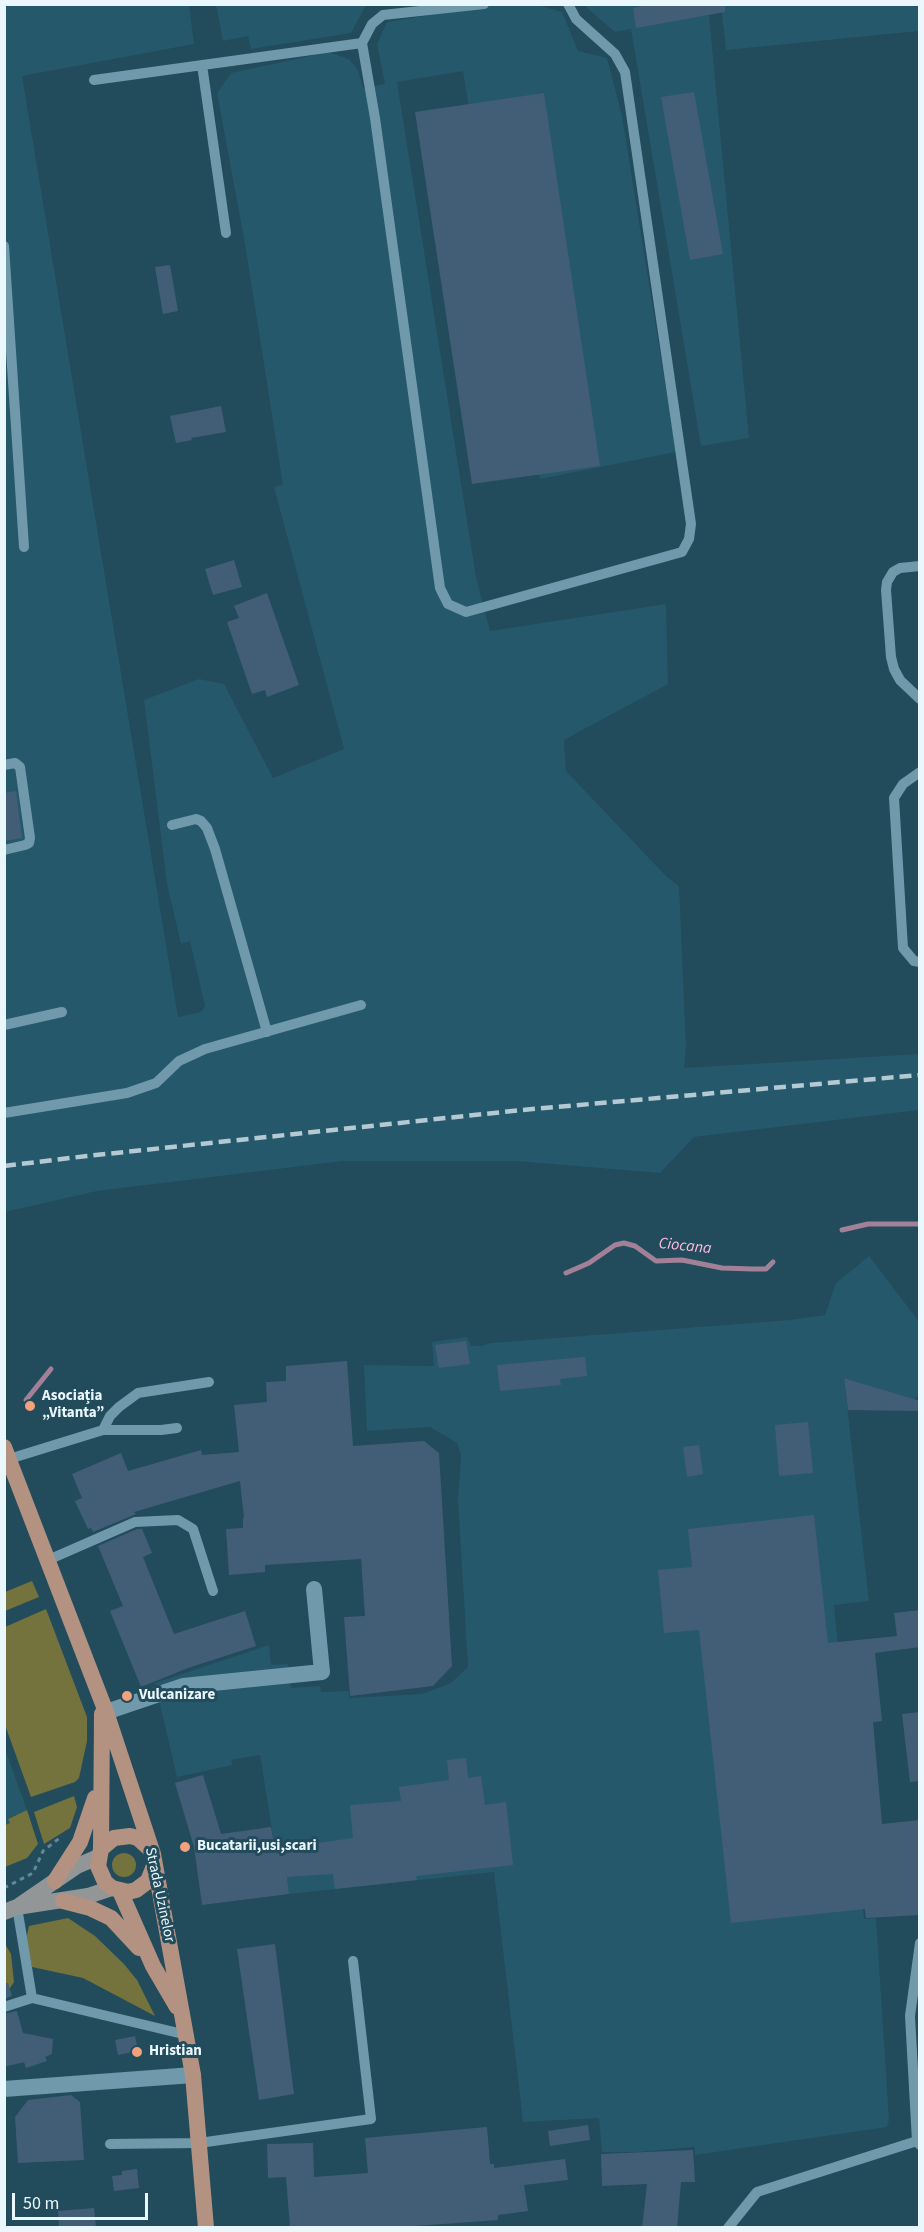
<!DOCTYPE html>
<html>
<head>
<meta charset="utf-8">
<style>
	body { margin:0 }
	#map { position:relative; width:924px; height:2232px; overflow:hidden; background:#224b5b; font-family:"Source Sans 3",sans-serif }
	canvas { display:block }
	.frame { position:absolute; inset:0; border:6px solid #eaf7fd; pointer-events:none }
	.scale { position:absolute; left:12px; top:2193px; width:136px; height:27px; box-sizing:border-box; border:3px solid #eaf7fd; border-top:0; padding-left:8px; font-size:18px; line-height:21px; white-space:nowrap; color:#eaf7fd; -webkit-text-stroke:4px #224b5b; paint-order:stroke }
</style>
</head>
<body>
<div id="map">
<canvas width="924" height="2232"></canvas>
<div class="frame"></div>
<div class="scale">50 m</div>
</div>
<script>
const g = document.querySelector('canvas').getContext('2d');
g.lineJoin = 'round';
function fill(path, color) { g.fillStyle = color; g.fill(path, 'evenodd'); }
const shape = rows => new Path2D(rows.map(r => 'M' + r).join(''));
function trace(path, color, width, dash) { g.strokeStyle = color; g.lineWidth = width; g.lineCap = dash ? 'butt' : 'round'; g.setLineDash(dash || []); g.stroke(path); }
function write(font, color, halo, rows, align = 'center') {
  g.font = font + ' "Source Sans 3",sans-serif'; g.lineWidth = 6; g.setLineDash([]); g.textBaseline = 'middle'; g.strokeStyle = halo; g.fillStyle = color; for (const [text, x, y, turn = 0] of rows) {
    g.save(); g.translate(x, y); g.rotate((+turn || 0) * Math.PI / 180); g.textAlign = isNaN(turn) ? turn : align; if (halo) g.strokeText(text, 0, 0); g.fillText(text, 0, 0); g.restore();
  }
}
fill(shape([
	[4,5,189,5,194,44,22,76,178,1017,201,1012,205,1006,190,941,181,944,167,884,144,700,199,679,224,684,273,778,344,749,274,487,283,485,245,244,217,93,231,73,328,52,349,59,358,70,363,88,385,84,377,44,387,22,492,5,538,5,562,12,578,51,607,58,622,116,676,452,540,479,510,295,499,297,463,71,397,82,476,577,490,631,666,604,668,684,564,740,566,771,667,877,679,886,686,1046,684,1068,919,1054,919,1110,694,1137,660,1173,516,1161,343,1161,97,1191,5,1212],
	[216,5,216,4,366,5,351,33,251,49,248,36,223,41],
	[586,5,708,5,749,438,701,446,631,29,615,32,587,8],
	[721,5,919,5,919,31,726,50],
	[869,1256,920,1323,919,1392,915,1400,844,1378,869,1601,834,1605,864,1919,876,1918,889,2120,887,2127,695,2155,694,2147,638,2152,602,2152,599,2118,523,2122,494,1872,289,1894,283,1848,275,1849,260,1755,231,1760,233,1765,177,1777,155,1683,269,1645,271,1665,288,1664,291,1688,320,1686,321,1692,348,1691,350,1698,422,1694,451,1683,468,1667,458,1500,461,1455,457,1443,430,1427,367,1431,364,1365,434,1366,432,1342,467,1337,471,1346,481,1346,491,1343,790,1320,825,1315,836,1283],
	[4,1746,27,1810,9,1818,10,1823,5,1825]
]), '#25586b');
fill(shape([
	[32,1581,39,1597,5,1611,5,1592],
	[46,1609,87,1717,87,1741,79,1778,75,1782,31,1797,5,1725,5,1627],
	[74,1796,77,1807,70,1828,44,1844,34,1812],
	[27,1810,38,1844,27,1858,5,1867,5,1825,10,1823,8,1819],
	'112 1865a12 12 0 1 1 24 0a12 12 0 1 1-24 0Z',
	[68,1918,95,1936,124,1964,137,1980,155,2016,83,1978,32,1967,26,1939,29,1926],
	[4,1942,11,1954,14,1982,10,1988,5,1992]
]), '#74723d');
trace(shape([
	[842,1230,868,1224,920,1224],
	[566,1273,589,1263,615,1245,624,1243,635,1246,656,1261,682,1260,722,1268,752,1269,766,1269,773,1262],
	[26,1400,51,1369]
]), '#a28198', 5);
fill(shape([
	[652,4,725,4,725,12,636,28,633,8],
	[694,92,723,254,690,260,661,97],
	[544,93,600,466,472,484,415,112],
	[170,265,178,311,163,314,155,267],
	[221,406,226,432,191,438,192,440,176,443,170,416],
	[234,560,242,587,213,595,205,569],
	[267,593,299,685,267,697,265,690,252,694,227,622,239,618,234,606],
	[16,791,22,838,4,841,4,793],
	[466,1341,470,1364,439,1368,435,1345],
	[585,1357,587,1376,560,1379,561,1385,500,1391,497,1365],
	[347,1361,353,1446,424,1441,439,1453,452,1666,433,1686,350,1696,344,1617,365,1616,361,1559,265,1565,265,1572,229,1575,226,1529,243,1528,243,1518,244,1518,240,1481,134,1512,136,1514,93,1532,91,1528,88,1529,75,1501,82,1498,72,1474,121,1453,128,1471,201,1450,202,1455,239,1452,234,1405,267,1402,266,1382,286,1381,286,1366],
	[844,1378,920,1401,920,1411,848,1410],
	[808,1422,813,1473,779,1476,775,1425],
	[699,1445,703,1474,687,1477,683,1447],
	[814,1515,828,1643,897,1636,894,1613,920,1610,920,1647,875,1653,882,1721,873,1722,882,1824,920,1820,920,1915,866,1918,865,1909,731,1923,699,1630,664,1633,658,1570,692,1567,688,1529],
	[137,1529,142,1529,152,1553,143,1557,174,1634,245,1611,256,1646,188,1668,141,1687,110,1611,123,1606,98,1546],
	[920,1712,920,1781,910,1782,902,1714],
	[466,1758,468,1778,481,1776,485,1805,506,1802,513,1865,416,1876,417,1880,335,1889,333,1874,287,1877,289,1894,202,1905,194,1847,175,1783,203,1775,221,1834,271,1827,275,1849,353,1838,350,1805,401,1801,399,1787,449,1780,447,1760],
	[275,1944,294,2094,259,2100,237,1949],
	[4,1983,8,1983,12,1996,4,1999],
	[17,2011,23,2033,53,2039,52,2054,45,2057,47,2061,26,2068,24,2062,4,2067,4,2014],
	[135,2036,138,2051,118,2055,115,2040],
	[71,2095,80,2102,84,2160,18,2163,15,2117,28,2100],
	[588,2125,590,2140,550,2146,548,2131],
	[487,2127,490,2164,494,2164,494,2168,565,2159,568,2180,524,2185,528,2211,498,2215,498,2220,388,2228,290,2228,286,2177,268,2178,267,2144,313,2143,314,2177,368,2173,365,2138],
	[693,2150,695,2182,681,2182,677,2228,642,2228,647,2184,602,2186,601,2154],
	[137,2169,139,2188,114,2191,112,2176,122,2175,122,2171],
	[94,2208,96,2228,59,2228,58,2211]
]), '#425e77');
trace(shape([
	[4,1888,33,1873,43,1851,61,1837]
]), '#688794', 3, [4.5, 4.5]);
trace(shape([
	[484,4,383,15,372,24,362,43,375,118,440,588,448,604,466,612,682,552,689,539,691,524,625,72,615,54,576,19,568,4],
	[202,65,226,233],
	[94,80,362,43],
	[4,246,24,547],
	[920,566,900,568,893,572,887,582,886,590,891,657,894,669,900,680,920,699],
	[4,765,15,763,20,767,30,838,29,843,25,845,4,850],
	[920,772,903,784,894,798,903,948,914,961,920,962],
	[172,825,196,819,201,821,207,828,215,849,267,1032],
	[4,1025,62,1012],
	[4,1113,127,1093,156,1083,179,1061,205,1049,361,1005],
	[103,1430,110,1416,119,1407,138,1393,209,1382],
	[9,1459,103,1430,161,1430,177,1428],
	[48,1560,135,1522,178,1520,193,1529,213,1591],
	[920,1943,910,2016,917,2141,920,2145],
	[32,1998,187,2035],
	[4,2007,32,1998,17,1907],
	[110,2144,199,2143,371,2119,353,1961],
	[728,2228,757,2192,917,2141]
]), '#709aac', 10);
trace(shape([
	[106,1712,183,1686,322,1672,314,1589],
	[4,2089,193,2075]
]), '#709aac', 16);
trace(shape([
	[20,1905,77,1866,98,1857],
	[4,1912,17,1907,88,1896,112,1888]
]), '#929696', 16);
trace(shape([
	[4,1447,106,1712,153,1854,193,2075,206,2228],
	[101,1849,102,1714],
	[150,1849,138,1838,130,1836,114,1838,101,1849,98,1866,105,1882,112,1888,128,1892,136,1890,148,1881,154,1866],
	[55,1881,80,1842,95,1798],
	[120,1891,153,1966,177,2007],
	[63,1901,90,1908,111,1918,139,1948]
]), '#b39281', 16);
trace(shape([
	[4,1166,87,1156,522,1110,920,1075]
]), '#b4c9d2', 4.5, [12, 6]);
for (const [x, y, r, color] of [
	[30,1406,6,"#f1a17b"],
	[127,1696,6,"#f1a17b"],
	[185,1847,6,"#f1a17b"],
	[137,2052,6,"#f1a17b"]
]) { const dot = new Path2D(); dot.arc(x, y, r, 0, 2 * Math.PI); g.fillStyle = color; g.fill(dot); trace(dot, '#224b5b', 2); }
write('bold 15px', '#eaf7fd', '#224b5b', [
	["Asociația",42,1397],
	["„Vitanta”",42,1414],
	["Vulcanizare",139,1696],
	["Bucatarii,usi,scari",197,1847],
	["Hristian",149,2052]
], 'left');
write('15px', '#eaf7fd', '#224b5b', [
	["Strada Uzinelor",159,1895,78]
]);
write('italic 16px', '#ffbcdf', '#224b5b', [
	["Ciocana",685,1247,6]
]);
</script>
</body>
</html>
